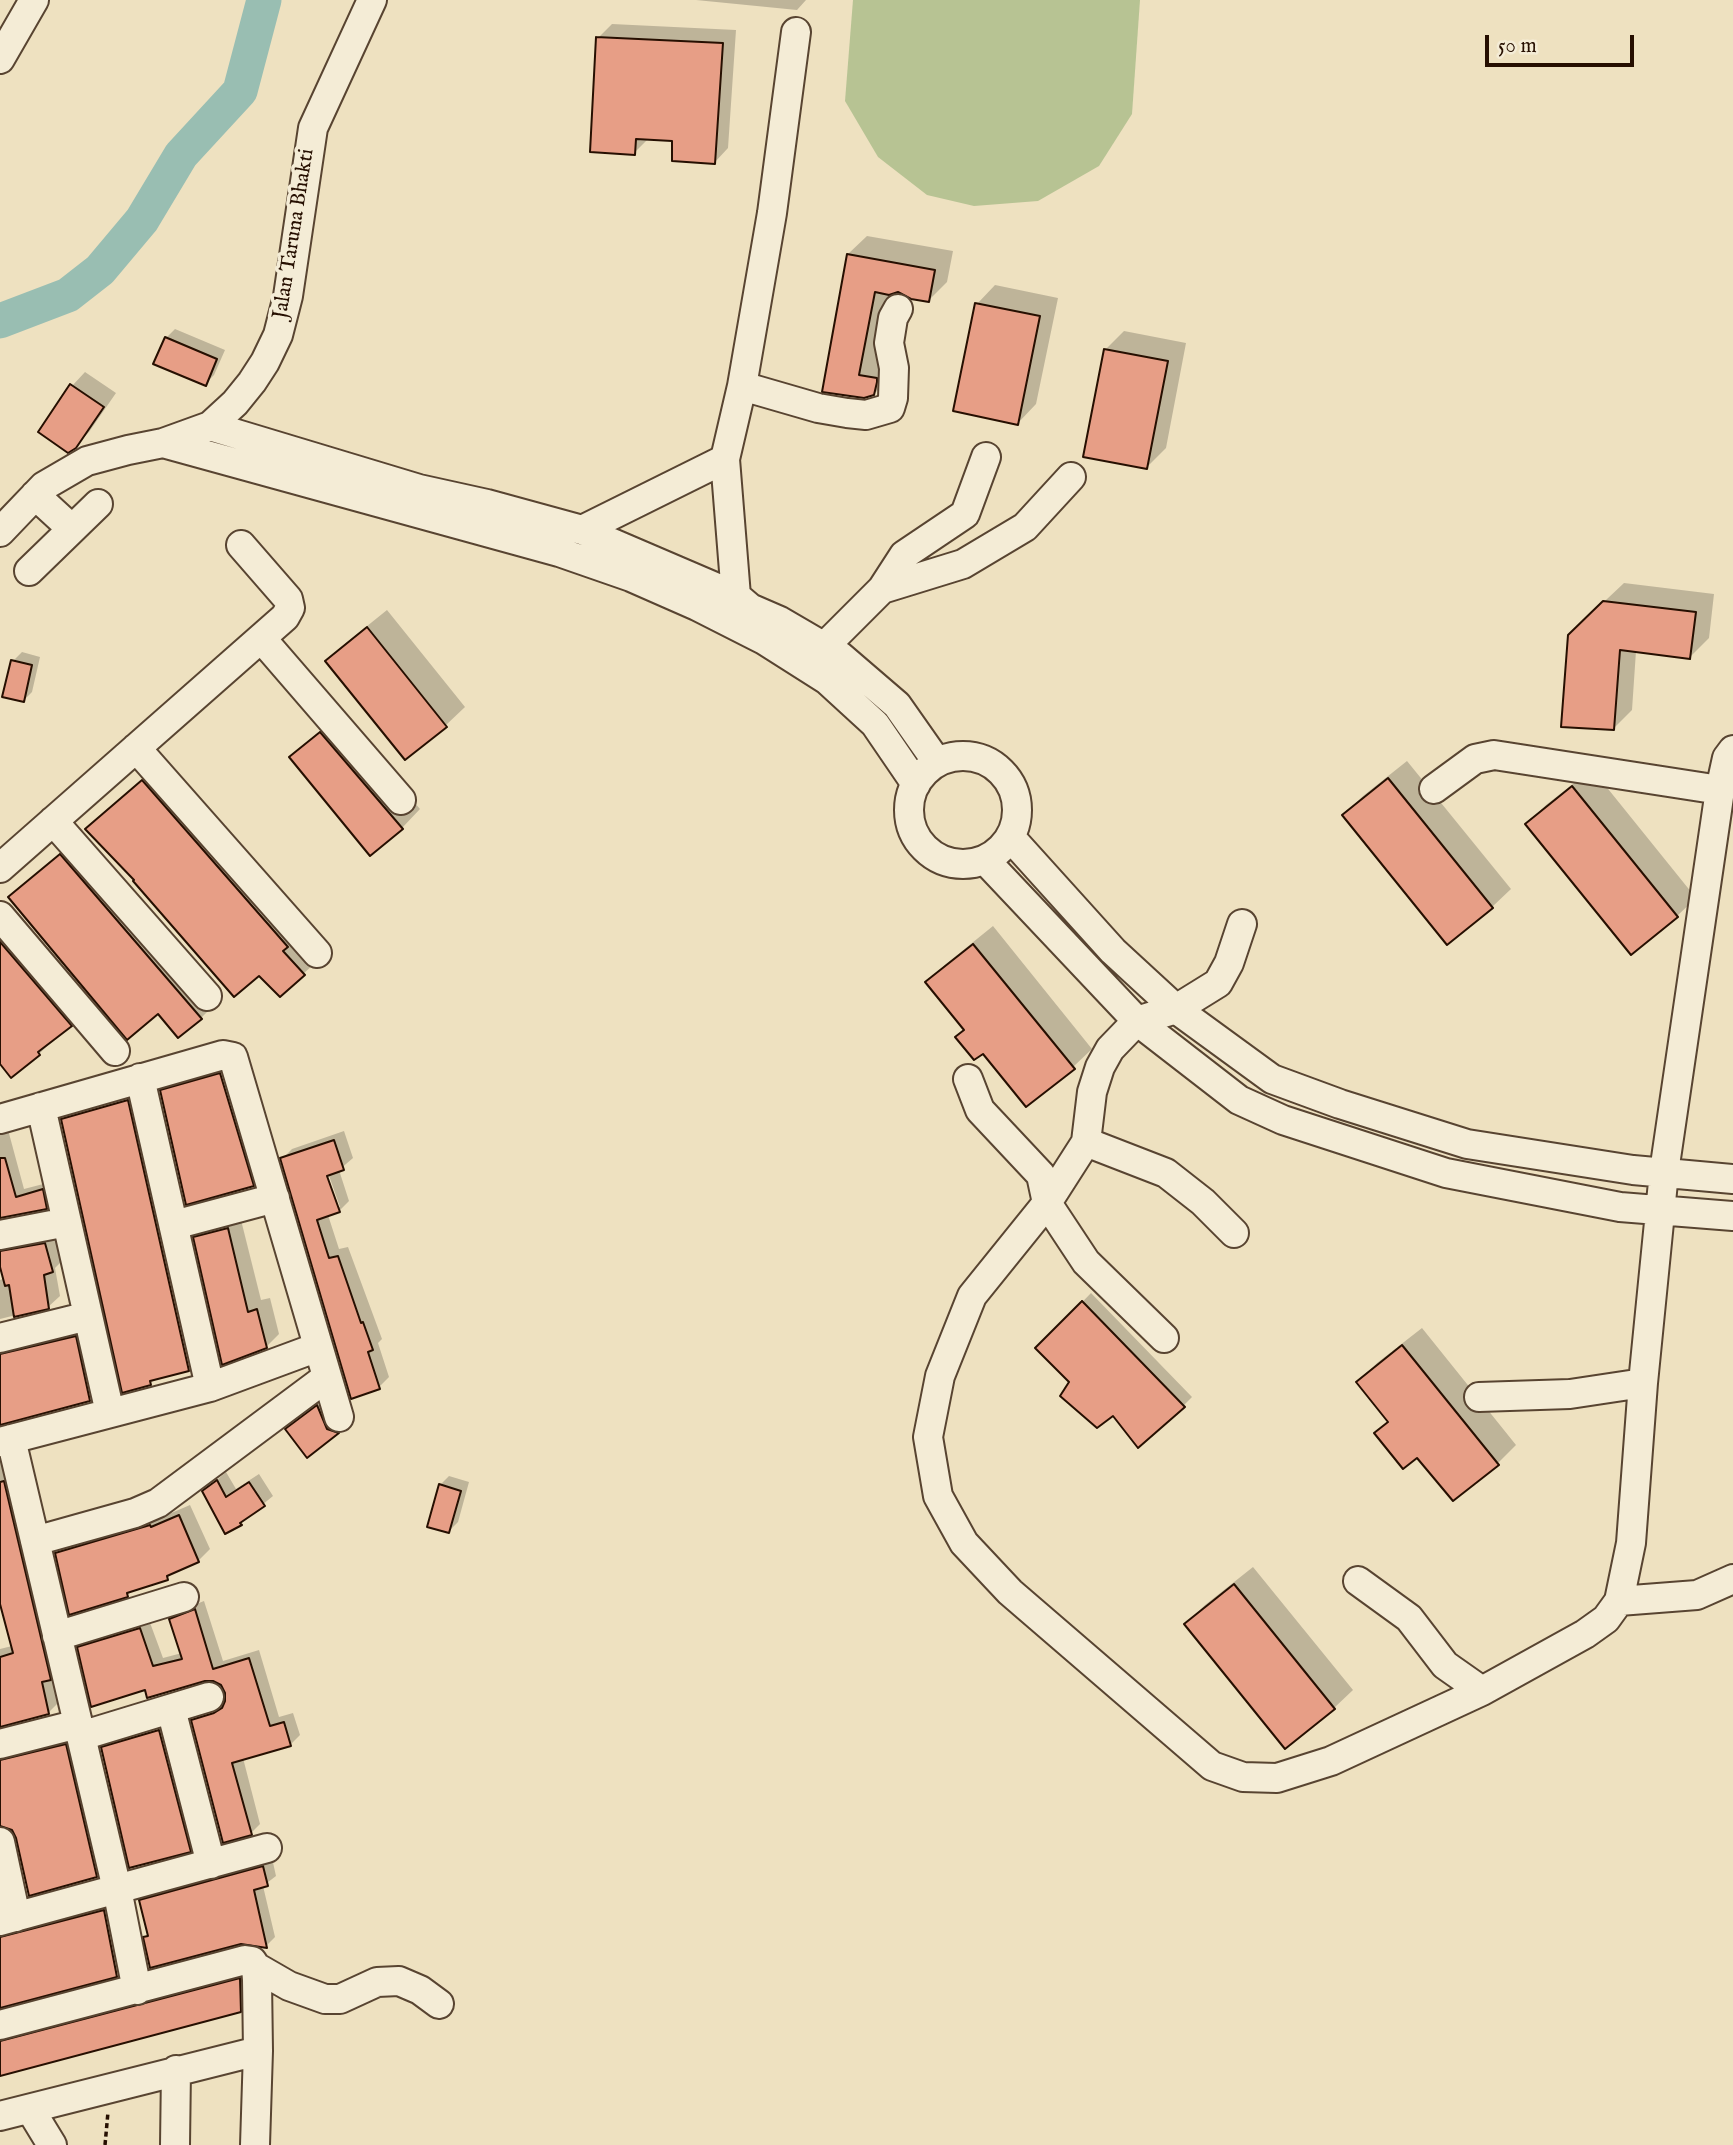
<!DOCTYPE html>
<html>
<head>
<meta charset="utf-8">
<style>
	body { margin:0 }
	#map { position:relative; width:1733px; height:2145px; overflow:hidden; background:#eee1c0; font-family:"IM FELL English",serif }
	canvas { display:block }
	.scale { position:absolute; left:1485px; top:35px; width:149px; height:32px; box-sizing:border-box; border:4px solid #260f01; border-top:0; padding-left:9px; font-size:21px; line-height:24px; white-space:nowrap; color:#260f01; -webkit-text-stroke:5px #f4ecd6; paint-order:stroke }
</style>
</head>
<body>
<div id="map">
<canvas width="1733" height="2145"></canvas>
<div class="scale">50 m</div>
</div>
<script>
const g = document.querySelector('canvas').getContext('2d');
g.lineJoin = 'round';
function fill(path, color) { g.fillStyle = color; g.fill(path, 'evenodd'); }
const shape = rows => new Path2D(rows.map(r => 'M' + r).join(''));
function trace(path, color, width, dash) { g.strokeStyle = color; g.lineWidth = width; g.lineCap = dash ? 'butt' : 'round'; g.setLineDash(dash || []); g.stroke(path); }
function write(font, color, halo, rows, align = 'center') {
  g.font = font + ' "IM FELL English",serif'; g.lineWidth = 7; g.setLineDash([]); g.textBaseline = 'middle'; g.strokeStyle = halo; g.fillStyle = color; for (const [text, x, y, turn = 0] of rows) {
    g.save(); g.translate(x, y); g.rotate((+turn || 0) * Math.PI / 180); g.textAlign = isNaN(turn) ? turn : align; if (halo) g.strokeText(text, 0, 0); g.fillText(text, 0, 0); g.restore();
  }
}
fill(shape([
	[853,0,1140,0,1132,114,1099,166,1038,201,974,206,927,195,878,157,845,101]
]), '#b7c393');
fill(shape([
	[696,0,806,0,797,10],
	[612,24,736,30,728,148,715,162,674,140,648,139,634,153,598,38],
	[867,236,953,251,947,282,929,300,899,291,889,293,877,356,895,359,893,375,874,394,824,390,848,254],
	[995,285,1058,298,1036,404,1018,423,977,304],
	[175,329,225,350,214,375,205,384,166,338],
	[1124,331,1186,343,1166,448,1147,467,1105,350],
	[85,372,116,393,89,432,75,447,72,386],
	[1624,583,1714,594,1709,638,1690,657,1636,651,1632,710,1613,729,1589,616],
	[387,610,465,707,446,725,405,758,327,661,346,643],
	[22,652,40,657,32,692,23,701,13,661],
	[340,715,420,809,402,828,292,757],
	[1407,761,1511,889,1492,907,1344,815,1363,796],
	[1592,769,1696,898,1677,916,1527,824,1546,805],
	[152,772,313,965,303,974,97,819],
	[70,846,210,1009,201,1018,158,1012,19,888],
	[0,923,79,1016,46,1043,48,1045,39,1054,0,1061],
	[993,926,1092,1049,1073,1067,983,1051,927,982,946,964],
	[229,1065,262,1176,253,1185,162,1091,171,1082],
	[138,1090,199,1359,189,1370,155,1378,150,1384,63,1119,73,1109],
	[0,1124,7,1126,24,1189,51,1182,55,1198,46,1207,0,1216],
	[344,1131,353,1158,339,1170,349,1201,339,1211,328,1215,339,1249,348,1247,382,1339,378,1343,389,1377,379,1387,282,1159,292,1149],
	[326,1167,340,1207,336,1207,323,1168],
	[240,1216,261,1300,270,1298,279,1334,266,1347,195,1238,208,1225],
	[56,1233,63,1260,55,1268,60,1296,48,1307,0,1319,0,1280,5,1278,0,1261,0,1249,8,1240],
	[1091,1293,1192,1397,1183,1406,1114,1414,1071,1382,1038,1348],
	[86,1326,100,1388,89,1400,0,1423,0,1339],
	[1422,1328,1516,1445,1497,1464,1418,1455,1376,1433,1389,1420,1359,1382,1377,1363],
	[327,1398,345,1424,307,1455,287,1429],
	[11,1456,59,1702,48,1713,0,1725,0,1649,12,1646,0,1597,0,1459],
	[226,1472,236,1489,259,1474,273,1496,240,1523,226,1531,204,1491],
	[449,1476,469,1482,458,1522,449,1531,440,1485],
	[190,1505,210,1549,198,1561,174,1571,167,1578,133,1589,127,1595,57,1553,68,1542,161,1515,162,1517],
	[1253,1567,1353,1690,1334,1708,1186,1624,1205,1605],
	[204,1601,223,1661,259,1650,279,1717,293,1713,300,1735,290,1745,243,1758,260,1824,251,1833,193,1720,202,1711,226,1703,227,1692,222,1684,214,1679,146,1688,79,1648,89,1638,149,1620,163,1658,182,1653,171,1619,181,1610],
	[168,1722,199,1841,190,1850,103,1748,112,1739],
	[77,1734,107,1865,96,1876,0,1824,0,1745],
	[272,1858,276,1876,263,1886,275,1937,266,1946,241,1942,145,1937,150,1933,141,1901,150,1892],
	[115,1900,128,1964,116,1975,0,2006,0,1923],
	[251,1969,251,1999,240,2010,0,2074,0,2026]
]), '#0003');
trace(shape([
	[0,321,68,295,100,270,142,220,181,155,240,91,264,0]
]), '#99beb2', 35);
const building = shape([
	[596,37,723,43,715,164,672,161,672,141,636,139,635,155,590,152,596,37],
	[847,254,935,270,929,302,911,299,898,292,889,295,875,292,859,375,877,378,877,382,874,395,864,398,822,392,847,254],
	[975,303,1040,316,1018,425,953,411,975,303],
	[165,337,217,359,206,386,153,364,165,337],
	[1104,349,1168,361,1147,469,1083,457,1104,349],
	[70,384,104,407,76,448,68,453,38,432,70,384],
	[1603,601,1696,612,1690,659,1620,650,1614,730,1561,727,1568,635,1603,601],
	[367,627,447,727,405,760,325,661,367,627],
	[11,660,32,665,24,702,2,697,11,660],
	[320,732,403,829,370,856,289,757,320,732],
	[1388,778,1493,908,1447,945,1342,815,1388,778],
	[142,780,288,947,283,951,305,975,280,997,259,976,234,997,133,881,134,880,85,829,142,780],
	[1572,786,1678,917,1631,955,1525,824,1572,786],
	[60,854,202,1019,178,1038,158,1014,127,1040,8,897,60,854],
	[0,942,72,1026,38,1052,40,1055,11,1078,0,1064,0,942],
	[973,944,1075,1069,1026,1107,983,1054,974,1060,955,1037,964,1030,925,982,973,944],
	[220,1073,254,1186,186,1205,160,1090,220,1073],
	[128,1100,189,1371,150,1381,151,1385,122,1393,61,1119,128,1100],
	[334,1140,344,1170,327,1176,340,1212,317,1220,329,1258,338,1256,361,1323,363,1322,373,1350,368,1352,380,1389,351,1399,280,1158,334,1140],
	[0,1158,5,1158,16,1197,43,1189,47,1209,0,1218,0,1158],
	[228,1228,248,1312,257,1309,267,1348,222,1365,193,1237,228,1228],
	[45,1243,53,1272,44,1275,49,1309,14,1317,9,1285,5,1286,0,1267,0,1251,45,1243],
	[1082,1301,1185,1407,1138,1448,1113,1416,1097,1428,1060,1396,1069,1382,1035,1348,1082,1301],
	[76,1336,90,1401,0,1425,0,1354,76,1336],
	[1402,1345,1499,1465,1453,1501,1417,1458,1403,1469,1374,1433,1388,1422,1356,1382,1402,1345],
	[317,1405,327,1429,339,1433,307,1458,285,1429,317,1405],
	[217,1480,226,1497,249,1482,265,1506,240,1523,242,1525,225,1534,202,1491,217,1480],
	[4,1481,51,1680,42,1682,49,1714,0,1727,0,1657,13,1653,0,1604,0,1482,4,1481],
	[439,1484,461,1491,449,1533,427,1527,439,1484],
	[179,1515,199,1562,167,1576,168,1580,127,1593,128,1597,69,1615,55,1553,150,1525,151,1527,179,1515],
	[1234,1584,1335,1709,1285,1749,1184,1624,1234,1584],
	[195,1609,213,1669,249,1658,270,1726,284,1722,291,1746,232,1763,252,1835,223,1843,191,1720,214,1713,222,1708,225,1701,225,1693,221,1685,213,1681,205,1681,147,1698,145,1690,91,1707,77,1647,140,1628,153,1666,182,1659,169,1619,195,1609],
	[159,1730,191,1852,129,1868,101,1747,159,1730],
	[66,1744,97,1877,29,1896,16,1838,12,1830,0,1826,0,1760,66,1744],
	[263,1866,268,1886,254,1890,267,1948,241,1944,150,1968,143,1937,148,1936,139,1900,263,1866],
	[104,1910,117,1977,0,2008,0,1937,104,1910],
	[240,1978,241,2012,0,2076,0,2041,240,1978]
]);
fill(building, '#e79e86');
trace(building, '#260f01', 2);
const minor = shape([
	[0,59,34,0],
	[742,386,818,408,847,413,866,415,890,408,893,398,894,368,889,343,893,318,898,309],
	[210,426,419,489,487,504,582,530,736,596,750,608,780,621,840,656,897,705,937,762],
	[163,443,559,552,631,577,697,606,764,640,827,680,875,724,916,784],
	[35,495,72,529],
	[582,530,725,459],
	[0,532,44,486,87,461,128,450,163,443,210,426,235,403,252,382,265,362,278,335,288,296,313,128,372,0],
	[29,571,98,504],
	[882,589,963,564,1025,527,1071,477],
	[736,596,725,459,742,386,772,213,796,32],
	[261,638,401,800],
	[824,647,882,589,904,555,965,514,986,457],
	[136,748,317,953],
	'909 810a54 54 0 1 1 108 0a54 54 0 1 1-108 0Z',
	[1434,789,1475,759,1494,755,1720,790],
	[53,821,207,996],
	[1011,838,1113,951,1176,1009,1272,1079,1340,1104,1467,1144,1633,1170,1733,1179],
	[985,860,1137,1021,1239,1100,1283,1120,1446,1173,1620,1207,1733,1216],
	[0,868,285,617,290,608,288,599,241,545],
	[0,916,115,1051],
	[1242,924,1229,963,1218,983,1176,1009,1137,1021,1110,1049,1100,1067,1092,1092,1086,1142,1047,1203,972,1296,940,1376,928,1437,938,1496,964,1543,1010,1592,1212,1766,1243,1777,1277,1778,1331,1761,1482,1691,1585,1634,1606,1619,1619,1601,1631,1543,1643,1383,1664,1172,1720,790,1727,758,1733,750],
	[140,1078,210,1387],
	[968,1079,980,1110,1041,1175,1047,1203,1086,1262,1164,1338],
	[41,1107,110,1413],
	[0,1119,223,1055,233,1057,339,1417],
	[1086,1142,1166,1173,1203,1202,1234,1233],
	[174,1225,275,1198],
	[0,1235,67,1222],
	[0,1338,88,1316],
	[1479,1397,1570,1394,1643,1383],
	[11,1439,117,1889,137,1990],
	[0,1442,210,1387,318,1347],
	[35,1541,135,1513,158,1503,327,1377],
	[1358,1581,1409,1618,1445,1665,1482,1691],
	[1619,1601,1697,1595,1733,1579],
	[57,1636,184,1597],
	[171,1709,211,1864],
	[81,1736,209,1697],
	[0,1744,78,1724],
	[0,1842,16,1917],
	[0,1921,267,1848],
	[256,1967,289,1986,325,1999,340,1999,377,1982,399,1981,420,1990,439,2004],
	[0,2025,245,1960,252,1961,256,1967,257,1980,258,2051,255,2145],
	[30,2109,52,2145],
	[0,2116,258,2051],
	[175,2145,176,2070]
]);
trace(minor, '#584431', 32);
trace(shape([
	[105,2145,108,2112]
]), '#260f01', 3.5, [5, 3.5]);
trace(minor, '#f4ecd6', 28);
write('21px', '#260f01', '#f4ecd6', [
	["Jalan Taruna Bhakti",295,234,-81]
]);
</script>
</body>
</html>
